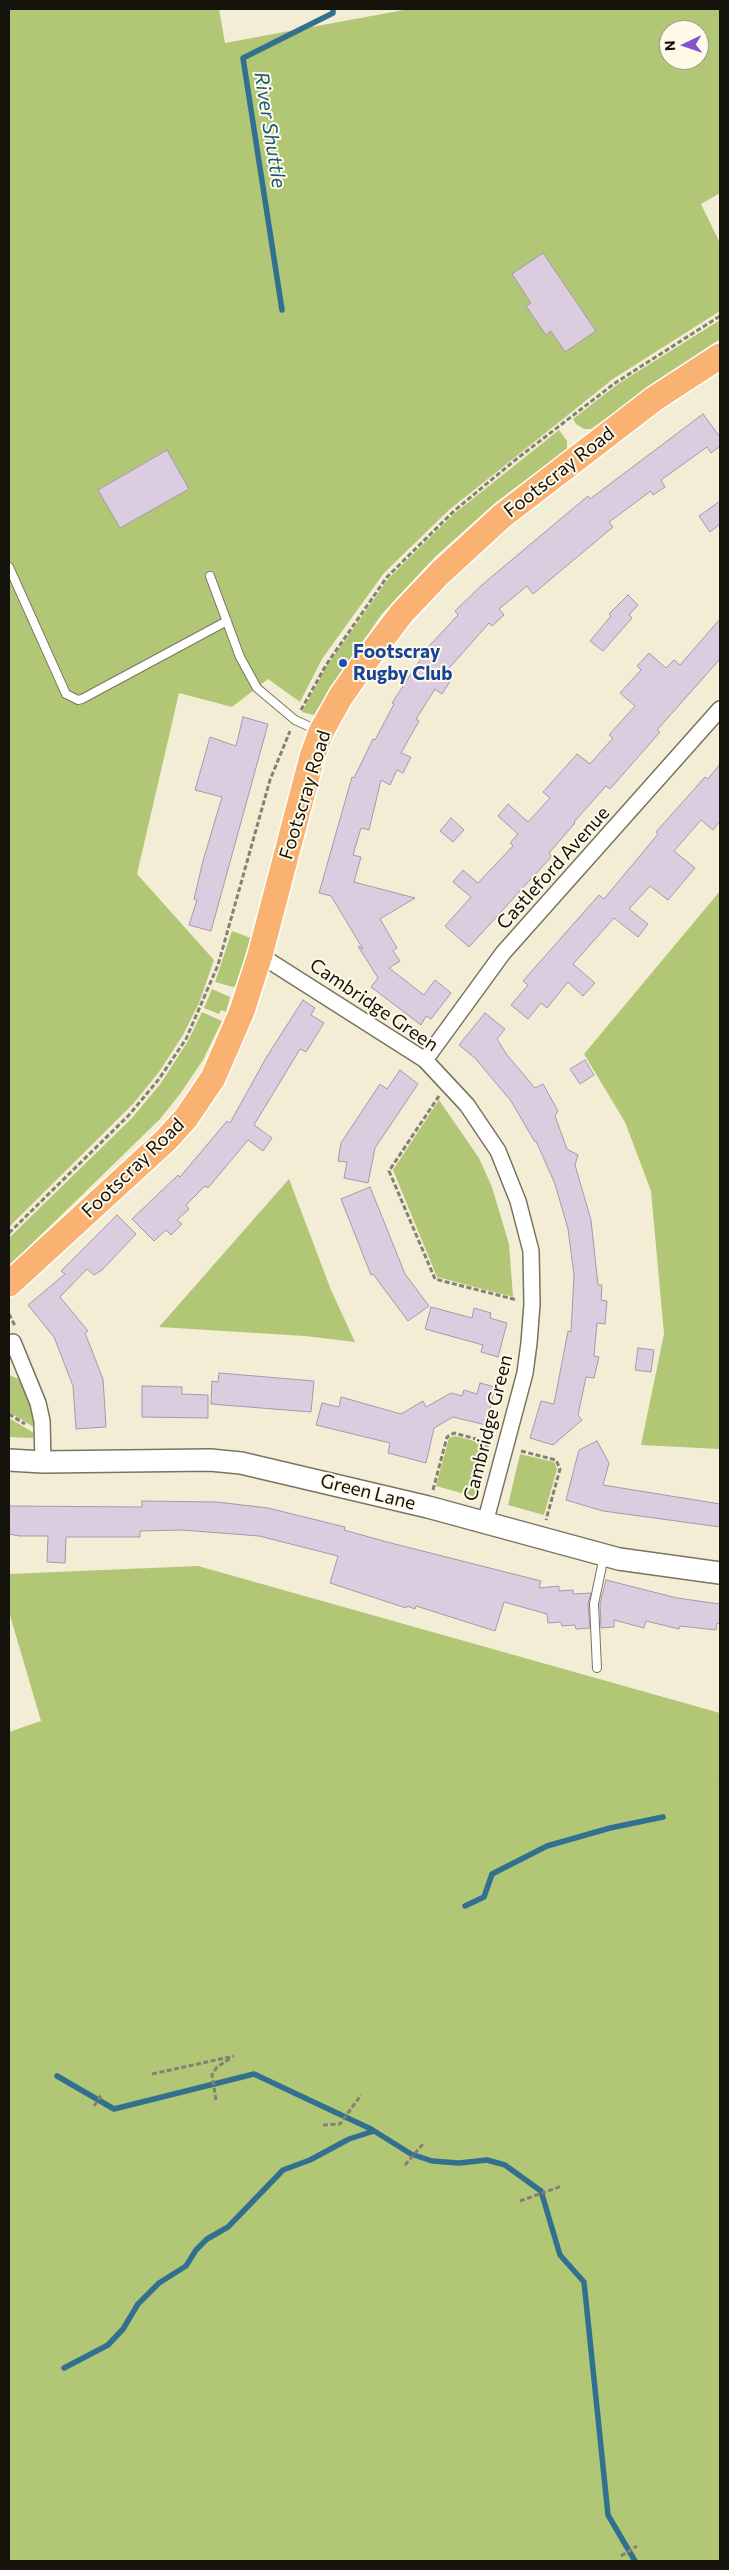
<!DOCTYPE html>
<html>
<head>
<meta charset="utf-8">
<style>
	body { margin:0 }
	#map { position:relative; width:729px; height:2570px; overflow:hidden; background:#f3edd6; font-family:Commissioner,sans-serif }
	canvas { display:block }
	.frame { position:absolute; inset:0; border:10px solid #14120a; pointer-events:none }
	.north { position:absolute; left:659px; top:20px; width:50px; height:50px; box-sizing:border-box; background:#fffae8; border:1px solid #a19d8f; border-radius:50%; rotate:267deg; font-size:14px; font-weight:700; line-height:20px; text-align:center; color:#14120a }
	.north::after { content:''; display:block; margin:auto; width:18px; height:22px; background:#8054cd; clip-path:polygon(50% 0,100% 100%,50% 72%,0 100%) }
</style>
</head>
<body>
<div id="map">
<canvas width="729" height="2570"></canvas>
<div class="frame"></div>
<div class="north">N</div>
</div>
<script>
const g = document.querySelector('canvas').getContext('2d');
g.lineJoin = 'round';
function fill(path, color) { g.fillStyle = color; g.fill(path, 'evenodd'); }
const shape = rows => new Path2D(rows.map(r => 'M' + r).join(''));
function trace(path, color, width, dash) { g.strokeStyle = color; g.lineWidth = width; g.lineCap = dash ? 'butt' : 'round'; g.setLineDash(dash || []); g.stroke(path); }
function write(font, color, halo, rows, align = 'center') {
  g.font = font + ' Commissioner,sans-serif'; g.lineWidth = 4; g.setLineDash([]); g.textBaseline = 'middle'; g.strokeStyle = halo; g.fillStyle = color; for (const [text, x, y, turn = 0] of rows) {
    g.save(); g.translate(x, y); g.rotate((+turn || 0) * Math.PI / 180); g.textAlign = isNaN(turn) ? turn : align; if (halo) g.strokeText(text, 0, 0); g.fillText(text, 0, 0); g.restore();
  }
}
fill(shape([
	[9,9,219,9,225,43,409,9,720,9,720,193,701,204,720,243,720,311,613,379,449,510,384,573,322,659,300,702,268,679,232,707,179,693,137,874,214,960,199,1003,183,1035,159,1072,133,1104,9,1227],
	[669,30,699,30,699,60,669,60],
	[720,320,720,339,591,429,584,429,576,424,573,419,618,384],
	[559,430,567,441,567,449,495,503,435,557,381,615,314,715,302,712,326,667,389,578,455,513],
	[720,891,720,1449,641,1445,664,1334,651,1191,625,1122,584,1054],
	[232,931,251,938,237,985,233,987,215,982],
	[212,989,230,997,226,1012,221,1010,219,1014,204,1008],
	[202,1012,222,1021,203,1060,180,1094,160,1119,9,1266,9,1238,132,1118,161,1083,188,1041],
	[439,1100,479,1158,492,1187,509,1244,513,1297,437,1277,393,1170],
	[289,1179,331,1290,355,1342,305,1336,159,1327],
	[9,1375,19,1379,26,1388,36,1420,37,1429,9,1412],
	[9,1418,34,1433,33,1438,9,1437],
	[455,1436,489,1445,476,1497,436,1486,449,1438],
	[520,1454,554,1462,557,1469,544,1515,508,1505],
	[198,1566,720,1713,720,2561,9,2561,9,1732,41,1721,9,1612,9,1574]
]), '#b2c775');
fill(shape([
	[720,1750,720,1781,681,1783,576,1821,523,1830,470,1864,373,1947,306,1983,280,2019,238,2043,192,2044,157,2026,128,2020,22,2069,9,2078,9,2042,34,2033,457,1843,639,1777],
	[658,1969,668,1969,667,1978,660,1984,651,1978,645,1982,653,1989,653,2004,647,2008,631,1995,632,2005,624,2011,621,2020,614,2024,597,2016,592,2005,600,1995,597,1986,599,1981,616,1972,625,1972,640,1977],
	[720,2140,720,2258,706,2268,712,2297,705,2311,694,2311,684,2293,673,2327,664,2342,653,2349,654,2367,644,2371,630,2368,646,2386,648,2401,654,2405,656,2413,640,2423,621,2426,606,2439,591,2442,575,2432,577,2443,560,2449,553,2438,547,2450,536,2453,523,2439,515,2423,521,2404,531,2399,555,2400,566,2393,584,2395,562,2372,547,2367,540,2374,531,2376,525,2368,509,2319,510,2291,516,2265,531,2242,530,2210,538,2202,558,2195,567,2206,569,2216,584,2214,607,2221,624,2218,625,2203,614,2203,605,2200,600,2187,607,2175,629,2165,641,2175,650,2173,655,2161,683,2166]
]), '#b2c774');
trace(shape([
	[282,310,243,58,333,13,333,9],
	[465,1906,484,1897,492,1874,547,1846,610,1828,663,1817],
	[57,2076,114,2109,254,2074,371,2129,411,2154,432,2161,459,2163,487,2160,505,2165,541,2191,560,2255,584,2282,608,2515,635,2561],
	[64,2368,108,2345,123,2329,138,2304,159,2283,186,2266,196,2250,207,2239,228,2227,283,2170,310,2160,349,2139,374,2131]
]), '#32708f', 5.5);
const building = shape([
	[543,253,596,331,565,352,551,331,546,335,526,306,531,303,512,274,543,253],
	[703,414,720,437,720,446,711,453,707,447,661,480,665,487,653,495,651,491,609,522,613,527,533,594,527,586,499,609,504,615,492,626,489,623,443,675,451,680,442,694,435,689,416,719,419,721,401,753,411,757,403,773,397,770,390,785,381,780,369,830,361,828,353,855,361,857,354,882,415,898,380,919,397,948,393,951,400,961,389,968,424,995,435,980,451,993,431,1019,426,1016,421,1025,371,987,378,978,358,946,363,949,331,896,319,893,352,777,354,778,373,739,375,740,394,704,392,703,430,645,458,615,455,611,483,584,588,496,590,499,703,414],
	[167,450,189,489,120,528,98,490,167,450],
	[720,501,720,524,710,532,699,516,720,501],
	[628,595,638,605,629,615,632,618,603,651,590,641,611,616,609,614,628,595],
	[720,619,720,659,657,730,660,732,610,789,606,786,574,822,575,823,549,853,552,856,469,947,445,926,471,897,453,882,463,870,478,883,513,846,510,843,518,834,498,816,508,804,528,822,550,798,543,792,577,754,590,764,613,738,609,735,635,706,620,693,641,670,637,666,649,653,666,668,674,660,680,665,720,619],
	[243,717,268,724,211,931,189,925,197,900,194,899,203,861,222,797,195,790,210,737,236,746,243,717],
	[720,764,720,821,713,830,701,820,674,851,695,868,668,900,650,886,629,909,648,924,638,937,614,918,573,964,595,983,583,996,568,982,547,1008,541,1003,528,1019,511,1005,528,985,523,981,599,895,604,899,658,834,656,832,705,777,708,779,720,764],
	[451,818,464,830,453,842,440,831,451,818],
	[303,1000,315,1008,311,1015,324,1023,306,1052,300,1049,254,1125,272,1138,263,1151,248,1140,208,1188,205,1186,186,1205,189,1209,177,1220,182,1224,171,1235,166,1230,154,1241,132,1219,178,1175,180,1177,227,1121,230,1123,266,1058,303,1000],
	[485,1013,505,1029,497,1039,507,1055,535,1088,543,1084,558,1111,555,1116,567,1149,578,1155,575,1165,591,1220,598,1285,602,1285,601,1300,607,1301,605,1324,597,1323,594,1356,599,1357,594,1378,586,1377,578,1415,582,1420,553,1445,530,1438,541,1401,554,1404,568,1331,571,1332,574,1275,568,1229,555,1184,536,1141,535,1142,511,1101,475,1058,459,1045,485,1013],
	[585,1060,594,1075,580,1084,570,1069,585,1060],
	[400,1070,418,1084,375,1148,368,1183,344,1178,347,1162,338,1161,341,1143,380,1084,387,1089,400,1070],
	[370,1187,405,1274,429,1306,408,1321,373,1274,371,1275,341,1199,370,1187],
	[117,1215,136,1234,102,1270,94,1275,87,1269,60,1297,88,1331,85,1333,103,1379,106,1427,76,1429,73,1386,54,1337,28,1305,65,1274,61,1271,117,1215],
	[431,1307,472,1318,474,1308,491,1313,490,1318,507,1323,498,1357,481,1352,483,1345,425,1329,431,1307],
	[638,1348,654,1350,651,1372,635,1370,638,1348],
	[219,1373,314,1381,311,1412,211,1404,212,1381,218,1382,219,1373],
	[480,1383,495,1387,486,1425,453,1417,434,1428,426,1463,388,1453,390,1443,316,1425,322,1403,339,1407,341,1397,401,1414,423,1401,426,1407,451,1393,462,1396,464,1390,477,1394,480,1383],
	[142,1386,182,1387,182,1394,208,1395,208,1418,142,1417,142,1386],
	[597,1441,609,1463,603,1485,720,1504,720,1527,603,1511,566,1500,579,1450,597,1441],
	[142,1501,217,1502,268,1508,345,1527,344,1530,387,1542,541,1581,539,1588,559,1586,559,1591,573,1590,573,1594,591,1593,588,1604,590,1628,576,1629,575,1625,562,1626,561,1622,548,1623,547,1614,504,1602,495,1631,416,1606,415,1609,407,1606,406,1608,330,1583,338,1556,259,1536,182,1530,140,1531,140,1537,66,1537,65,1563,47,1562,48,1536,19,1536,9,1534,9,1506,142,1507,142,1501],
	[606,1580,677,1598,720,1604,720,1624,717,1623,716,1630,680,1626,679,1629,646,1621,644,1628,614,1620,614,1627,601,1628,600,1604,606,1580]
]);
fill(building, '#dbcce0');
trace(building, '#a698ab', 1);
const service = shape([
	[9,567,66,694,78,700,82,699,227,621],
	[210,576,240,657,257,688,295,720,317,730],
	[597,1668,594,1604,604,1556]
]);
const minor = shape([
	[260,955,425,1060,467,1105,498,1151,518,1201,531,1251,532,1304,529,1343,525,1373,485,1523],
	[425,1060,503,953,720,709],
	[13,1342,38,1403,42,1421,43,1462]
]);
const secondary = shape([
	[9,1460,43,1462,210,1460,241,1463,428,1507,619,1559,720,1573]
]);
const primary = shape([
	[9,1284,166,1140,186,1118,213,1078,242,1011,260,955,312,757,321,732,341,696,367,659,402,613,440,573,502,516,654,399,720,356]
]);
trace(service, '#79745f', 10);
trace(minor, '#79745f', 18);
trace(secondary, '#79745f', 24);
trace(primary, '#fff', 28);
trace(shape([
	[301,710,326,665,387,577,454,511,514,461,615,383,720,316],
	[439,1096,389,1171,435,1279,517,1300],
	[9,1233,129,1115,159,1079,186,1039,218,965,270,780,290,731],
	[9,1314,15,1326],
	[9,1414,25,1424],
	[521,1451,556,1460,560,1469,546,1520],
	[433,1490,447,1437,454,1433,491,1443],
	[152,2074,234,2056],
	[216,2100,212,2075,217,2067,231,2058],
	[94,2106,102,2094],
	[323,2125,340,2124,361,2095],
	[405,2165,423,2144],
	[520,2201,562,2186],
	[621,2556,637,2546]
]), '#858172', 3, [5, 2.5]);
trace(service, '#fff', 8);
trace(minor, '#fff', 15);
trace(secondary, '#fff', 21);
trace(primary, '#fab273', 25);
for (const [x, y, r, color] of [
	[343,663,5,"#1a4fb4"]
]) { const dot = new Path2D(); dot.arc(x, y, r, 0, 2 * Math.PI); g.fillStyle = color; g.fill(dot); trace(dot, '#fffae8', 2); }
write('19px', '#14120a', '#fffae8', [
	["Footscray Road",559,472,-38],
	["Footscray Road",305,795,-73],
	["Castleford Avenue",553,868,-48],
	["Cambridge Green",374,1005,34],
	["Footscray Road",133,1168,-44],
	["Cambridge Green",488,1428,-76],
	["Green Lane",368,1492,14]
]);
write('bold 19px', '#164399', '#fffae8', [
	["Footscray",353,652],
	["Rugby Club",353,674]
], 'left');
write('italic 20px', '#185a7c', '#fffae8', [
	["River Shuttle",270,130,81]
]);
</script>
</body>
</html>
